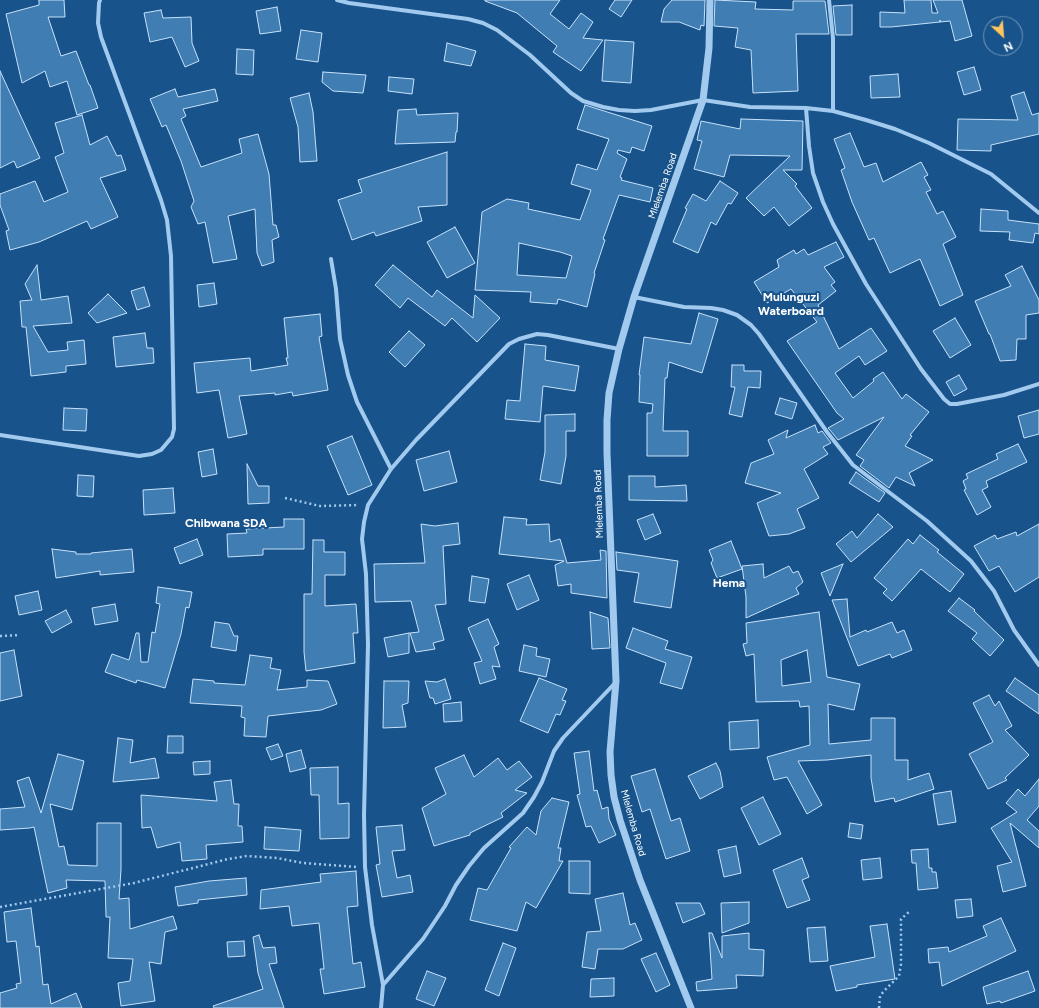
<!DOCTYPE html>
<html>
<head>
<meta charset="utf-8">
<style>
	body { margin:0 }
	#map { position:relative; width:1039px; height:1008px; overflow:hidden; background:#18538b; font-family:Figtree,sans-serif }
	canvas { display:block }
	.north { position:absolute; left:983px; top:16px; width:40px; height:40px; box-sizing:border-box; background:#18538b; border:1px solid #7498b9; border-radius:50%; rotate:154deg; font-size:11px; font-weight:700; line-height:16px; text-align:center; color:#fff }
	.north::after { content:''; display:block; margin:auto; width:14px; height:18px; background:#ffc55e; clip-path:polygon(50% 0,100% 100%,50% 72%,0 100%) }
</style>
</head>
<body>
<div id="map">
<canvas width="1039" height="1008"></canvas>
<div class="north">N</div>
</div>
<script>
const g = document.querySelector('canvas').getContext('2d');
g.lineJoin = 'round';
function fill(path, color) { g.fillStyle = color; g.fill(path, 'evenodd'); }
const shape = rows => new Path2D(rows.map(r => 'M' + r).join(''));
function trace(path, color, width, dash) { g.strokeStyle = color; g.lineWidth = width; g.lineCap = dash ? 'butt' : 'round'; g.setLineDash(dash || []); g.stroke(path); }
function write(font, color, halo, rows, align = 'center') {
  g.font = font + ' Figtree,sans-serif'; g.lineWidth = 4; g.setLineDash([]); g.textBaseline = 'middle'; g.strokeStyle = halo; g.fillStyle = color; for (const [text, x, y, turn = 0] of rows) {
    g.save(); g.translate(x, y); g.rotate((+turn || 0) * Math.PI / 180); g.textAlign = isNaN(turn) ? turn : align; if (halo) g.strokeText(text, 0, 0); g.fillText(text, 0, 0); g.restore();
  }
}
const building = shape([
	[39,0,64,0,65,17,48,17,61,56,76,51,89,85,90,85,98,108,77,115,67,81,50,87,45,71,22,83,6,14,39,5,39,0],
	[485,0,560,0,550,14,569,29,581,13,593,22,583,38,603,40,581,71,553,52,557,46,517,13,485,1,485,0],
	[615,0,632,0,621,17,609,9,615,0],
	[672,0,705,0,704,26,701,25,700,30,679,22,661,22,664,9,672,0],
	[715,0,756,2,755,9,793,10,793,1,825,1,829,34,796,34,798,91,753,93,751,50,735,47,738,28,714,26,715,0],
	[904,0,931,0,932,13,938,13,933,0,962,0,972,36,955,41,950,21,940,22,940,20,940,22,891,27,880,27,880,12,905,13,904,0],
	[852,5,852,35,836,35,833,6,852,5],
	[277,7,281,31,260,34,256,11,277,7],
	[161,10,163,18,191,17,192,43,199,61,185,67,172,37,150,42,144,13,161,10],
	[301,30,322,33,318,62,296,59,301,30],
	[605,40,634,42,631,83,602,81,605,40],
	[447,43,476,51,471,66,444,61,447,43],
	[237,49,254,50,253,75,236,74,237,49],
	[974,67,981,90,964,95,957,72,974,67],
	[0,71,40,158,17,168,14,161,0,168,0,71],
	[323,72,366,75,363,93,333,91,322,82,323,72],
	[898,74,900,97,871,98,870,76,898,74],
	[389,77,414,79,412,94,388,91,389,77],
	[175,89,178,97,215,89,218,101,183,109,186,116,181,119,201,167,242,153,239,139,258,134,269,174,273,225,276,225,279,237,272,240,274,262,262,266,257,253,255,209,228,216,237,259,213,263,205,222,198,224,191,207,194,201,181,161,166,125,162,127,150,99,175,89],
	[1024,92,1032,115,1039,113,1039,134,991,145,991,151,957,150,958,119,1018,120,1011,96,1024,92],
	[309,93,313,112,317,161,300,162,298,127,290,98,309,93],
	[585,105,652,126,644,151,632,147,630,153,618,150,617,153,627,159,620,177,622,178,621,180,653,188,650,202,619,195,603,239,605,240,594,273,595,274,587,307,558,299,557,304,530,302,531,292,475,290,482,212,507,199,529,203,528,209,580,220,591,190,571,184,577,164,597,170,609,139,577,129,585,105],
	[519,243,560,252,572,256,566,278,517,275,519,243],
	[416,109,417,115,458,113,457,132,456,132,455,142,395,144,398,110,416,109],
	[82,115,90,145,107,136,117,156,121,155,126,170,100,178,118,217,91,229,87,221,39,242,10,250,6,231,9,230,0,205,0,194,35,181,44,202,68,192,55,157,64,153,55,123,82,115],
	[741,119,803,121,802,170,783,170,797,184,795,186,812,208,789,226,774,207,764,216,746,198,790,156,730,155,724,177,694,169,702,141,697,140,701,121,740,129,741,119],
	[850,133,864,167,876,163,883,182,921,162,928,175,924,177,931,190,926,192,937,214,943,211,956,237,943,244,963,295,940,306,920,259,890,273,874,238,869,240,852,202,841,170,845,168,834,139,850,133],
	[447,152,447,205,418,207,422,221,376,236,374,232,352,240,338,200,362,192,358,180,447,152],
	[720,181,738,193,731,204,728,203,716,225,711,222,698,253,673,242,687,209,685,208,693,194,706,201,720,181],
	[981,209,1008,211,1008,220,1039,224,1039,234,1035,233,1033,243,1009,240,1010,232,980,231,981,209],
	[455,227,475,263,447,278,427,242,455,227],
	[836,242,844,257,824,267,835,282,831,285,836,291,818,305,839,349,871,328,887,351,865,365,859,356,835,373,853,398,874,381,873,379,883,372,902,399,906,394,929,412,910,435,912,436,905,446,933,460,909,473,915,486,896,477,889,488,860,466,864,460,856,455,884,417,838,440,830,430,828,428,844,419,837,413,787,341,817,322,791,289,767,303,754,282,779,267,777,260,794,250,796,254,804,249,808,255,836,242],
	[37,265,41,300,68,296,72,323,33,326,48,352,68,350,67,342,84,340,86,364,66,366,66,372,31,376,26,327,22,327,20,301,32,300,25,284,37,265],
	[393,265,432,297,437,290,473,318,475,295,500,318,477,342,452,318,445,326,408,298,400,308,375,285,393,265],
	[1022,266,1039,300,1039,313,1026,315,1026,339,1017,339,1016,360,1000,361,990,334,989,334,975,301,1011,286,1005,275,1022,266],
	[214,283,217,304,199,307,197,285,214,283],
	[144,287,150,306,137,310,131,291,144,287],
	[108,294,127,313,97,323,88,313,108,294],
	[699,313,718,319,702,373,669,362,667,378,665,378,663,431,688,431,688,456,647,456,647,413,652,413,653,404,639,402,640,375,639,375,644,337,691,344,699,313],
	[320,314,322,336,319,337,328,390,293,396,292,392,275,395,275,393,239,396,247,434,228,438,219,390,197,393,194,363,250,358,251,371,288,365,286,358,288,358,284,318,320,314],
	[955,318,971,345,950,358,933,331,955,318],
	[409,331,425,345,405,367,389,352,409,331],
	[145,333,147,348,153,348,154,363,116,367,113,337,145,333],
	[525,344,546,346,545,360,579,366,575,391,543,386,540,422,505,419,507,400,520,401,525,344],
	[732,365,744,365,744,371,761,371,760,388,748,387,742,417,729,414,735,387,731,387,732,365],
	[959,375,967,389,954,396,946,382,959,375],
	[780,398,797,403,792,419,775,414,780,398],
	[64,408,87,409,86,431,63,430,64,408],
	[1039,410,1039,434,1024,438,1018,416,1039,410],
	[575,414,575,431,566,431,566,456,561,484,540,480,545,452,545,415,575,414],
	[815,425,818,433,822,431,831,443,823,447,828,454,804,469,819,498,797,509,805,528,789,534,769,536,757,503,781,493,745,483,751,463,774,454,768,440,788,430,786,438,815,425],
	[352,436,372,485,348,495,327,446,352,436],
	[1018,444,1027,462,986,481,988,487,982,490,991,507,977,515,964,490,966,489,963,481,968,478,966,474,998,459,996,454,1018,444],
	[213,449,217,474,202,477,198,452,213,449],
	[449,451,457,482,424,491,416,460,449,451],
	[247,464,258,486,269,486,269,503,248,504,247,464],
	[856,472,885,493,879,502,849,483,856,472],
	[78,475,94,476,93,497,77,496,78,475],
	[629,476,655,476,655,487,686,485,687,501,629,500,629,476],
	[173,488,175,513,144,515,143,490,173,488],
	[653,514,661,533,645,540,637,520,653,514],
	[878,514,893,527,851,562,836,544,852,531,857,538,878,514],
	[504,517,527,519,526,525,549,524,550,542,560,539,567,563,601,560,600,550,606,551,607,598,571,593,571,584,558,586,555,565,564,561,499,554,504,517],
	[284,519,304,519,304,549,263,549,263,555,228,557,227,534,247,533,246,529,284,527,284,519],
	[458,523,460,544,443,546,446,604,435,605,444,640,433,643,435,649,416,652,410,633,419,632,411,601,375,602,374,564,425,563,421,524,435,526,458,523],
	[1039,524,1039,577,1015,592,999,566,989,571,974,546,995,535,997,539,1016,532,1017,536,1039,524],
	[920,535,939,550,937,552,964,574,950,592,921,569,892,601,883,593,887,589,874,578,908,539,913,544,920,535],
	[197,539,203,555,180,564,174,548,197,539],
	[313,540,324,540,324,552,345,552,345,575,325,575,325,606,356,604,358,633,353,633,355,663,306,671,304,652,304,594,312,594,313,540],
	[731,541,742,569,717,578,711,563,713,560,709,550,731,541],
	[52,549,76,552,76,554,91,554,91,553,132,549,134,572,100,575,100,571,56,578,52,549],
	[616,552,678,561,671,608,634,602,639,573,617,570,616,552],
	[763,564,764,578,789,566,793,573,798,571,803,582,796,588,799,594,746,618,746,597,742,566,763,564],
	[843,564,830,596,821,573,843,564],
	[529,575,539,600,517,610,507,584,529,575],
	[472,576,489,579,485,603,469,601,472,576],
	[158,587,192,592,189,608,186,607,181,634,165,688,137,680,136,683,105,672,112,654,129,660,136,633,139,633,141,662,148,662,152,632,155,633,160,604,156,603,158,587],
	[38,591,42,610,19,615,15,596,38,591],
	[959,598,975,610,974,611,1004,640,990,656,972,639,977,633,948,611,959,598],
	[847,599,850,637,866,630,867,632,892,622,897,633,904,630,912,650,892,658,890,654,858,666,832,600,847,599],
	[115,604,118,621,95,625,92,608,115,604],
	[66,610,72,622,52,633,45,621,66,610],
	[590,612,608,618,610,648,592,649,590,612],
	[819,612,827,677,860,684,854,710,828,704,829,744,871,740,871,718,895,718,895,760,908,760,908,780,929,773,934,789,895,802,894,798,875,802,871,778,871,755,827,760,798,761,822,805,807,814,787,777,774,780,767,757,810,745,809,706,800,707,799,701,756,702,754,654,746,656,743,644,747,643,746,623,819,612],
	[807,650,811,682,782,686,781,660,807,650],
	[488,619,499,644,494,647,500,667,492,666,496,679,480,684,474,663,482,661,468,628,488,619],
	[215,622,229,624,234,636,238,636,236,651,211,647,215,622],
	[633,628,668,641,665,649,692,657,682,689,660,683,666,663,626,648,633,628],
	[409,633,409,653,388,657,384,638,409,633],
	[524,645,537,648,536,656,550,659,546,677,519,671,524,645],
	[14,650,22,696,0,701,0,653,14,650],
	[250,655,272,658,270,668,281,670,277,690,307,687,307,680,328,681,337,704,321,710,268,716,266,737,244,736,245,718,241,717,242,706,190,703,193,679,214,681,214,683,245,685,250,655],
	[539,678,567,689,562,700,566,701,560,715,556,714,548,733,520,721,539,678],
	[1015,678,1039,695,1039,714,1006,691,1015,678],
	[445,679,451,699,435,704,433,698,430,698,425,681,437,682,445,679],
	[384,681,409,681,408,703,402,705,406,727,383,728,384,681],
	[989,695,995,706,999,701,1012,726,1005,730,1029,755,1005,778,1007,780,988,789,969,754,993,742,973,703,989,695],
	[461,702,462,721,444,722,443,704,461,702],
	[758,720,759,748,730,750,729,722,758,720],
	[168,736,183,736,183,753,167,753,168,736],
	[118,738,133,740,130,763,155,758,159,778,113,782,118,738],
	[278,744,283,756,271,760,266,748,278,744],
	[301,750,306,768,290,772,286,754,301,750],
	[589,751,594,791,597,790,602,809,608,807,609,819,616,835,599,843,591,826,586,827,577,795,580,794,574,753,589,751],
	[58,754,84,761,72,810,50,804,59,847,64,846,68,865,97,866,97,823,121,823,121,869,119,899,129,898,130,929,173,916,177,929,165,932,161,964,149,962,155,1001,121,1006,118,983,130,981,133,959,108,958,110,917,106,917,105,881,66,880,67,888,48,893,34,827,30,828,0,830,0,809,25,807,17,781,29,777,41,813,58,754],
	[464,755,474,777,498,758,507,770,519,761,532,777,515,790,527,793,501,813,503,817,470,833,470,835,434,846,422,808,446,794,435,768,464,755],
	[210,761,210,774,194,775,193,762,210,761],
	[716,763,720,771,723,787,700,799,688,776,716,763],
	[338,767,338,804,349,803,349,838,320,839,319,795,311,795,310,768,338,767],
	[655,769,671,821,680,818,690,851,666,859,650,809,642,812,631,776,655,769],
	[1039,779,1039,806,1027,820,1039,831,1039,848,1010,823,1026,886,1003,892,997,866,1012,862,991,828,1017,812,1006,803,1018,789,1025,796,1039,779],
	[231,780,234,804,239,804,238,826,242,826,243,842,206,845,207,859,182,861,180,842,157,848,151,827,142,828,141,795,217,801,214,782,231,780],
	[951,791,956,822,938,825,933,794,951,791],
	[763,797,781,834,759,845,741,808,763,797],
	[552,798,569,802,558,848,561,848,559,861,563,861,536,908,526,902,517,931,470,920,478,888,487,890,511,848,509,847,527,827,536,835,541,811,552,798],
	[850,823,863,825,861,839,848,837,850,823],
	[402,825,405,850,392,851,397,878,410,875,413,892,382,897,376,865,380,864,376,827,402,825],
	[265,827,301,830,299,851,264,849,265,827],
	[736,846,741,873,724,877,718,850,736,846],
	[928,849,929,868,932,868,932,872,936,872,938,888,918,890,916,863,912,863,911,850,928,849],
	[802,858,809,877,802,880,810,900,787,908,773,870,802,858],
	[880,858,882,878,863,880,861,860,880,858],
	[569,861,590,861,590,894,569,893,569,861],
	[356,871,358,906,347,907,353,964,361,962,365,987,324,994,320,969,324,969,319,923,292,926,289,906,260,909,261,890,321,882,320,874,356,871],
	[246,878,247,895,198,900,198,903,178,906,175,887,209,881,246,878],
	[623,893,630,925,635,923,642,940,623,949,598,949,595,969,582,967,587,932,601,931,595,899,623,893],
	[971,899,973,916,957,918,955,900,971,899],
	[749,902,749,923,722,933,721,903,749,902],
	[676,903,700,903,705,914,683,923,676,903],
	[31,908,36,947,39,946,43,985,48,984,51,1004,76,993,82,1008,0,1008,0,993,17,988,16,984,21,983,16,941,7,942,4,912,31,908],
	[1001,918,1016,951,942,986,939,962,929,963,928,949,948,947,949,952,987,936,983,926,1001,918],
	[887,924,895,979,857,985,857,987,836,991,830,966,875,957,870,926,887,924],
	[825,927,828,961,810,962,807,928,825,927],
	[709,933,712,933,722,958,722,936,749,933,749,949,764,950,763,976,736,975,737,988,697,991,696,982,712,979,709,933],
	[259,935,263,948,275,947,277,963,269,964,284,1008,214,1008,213,1006,263,989,258,973,253,937,259,935],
	[244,941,245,956,228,957,227,942,244,941],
	[503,943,516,948,499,996,485,990,503,943],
	[656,953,670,985,656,992,641,959,656,953],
	[427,971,446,978,434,1006,416,999,427,971],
	[1028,971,1035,991,1001,1003,1000,1001,987,1004,983,987,1028,971],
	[614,978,614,996,590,997,591,979,614,978]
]);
fill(building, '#407db3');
trace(building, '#c7e2fa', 1);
trace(shape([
	[285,498,320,506,359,505],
	[0,636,20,635],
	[0,907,134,883,228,859,247,856,277,858,303,863,356,867],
	[879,1008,880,996,884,991,899,976,901,964,901,919,910,911]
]), '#a1caee', 2.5, [2, 3]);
trace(shape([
	[337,0,349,3,468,19,483,23,497,30,530,55,571,93,583,101,603,107,619,110,635,111,651,110,703,100,750,107,806,108,833,111,866,120,895,129,929,143,991,174,1039,213],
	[829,0,833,38,833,111],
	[806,108,809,146,813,173,823,202,833,224,866,284,921,369,944,399,950,404,957,404,1004,395,1039,384],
	[331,259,336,289,340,339,348,375,357,402,391,469],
	[634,297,684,307,711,308,723,310,737,315,751,325,759,334,827,432,853,465,927,521,971,561,994,591,1014,630,1039,665],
	[0,435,139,456,152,454,161,450,172,437,174,429,171,256,167,220,161,200,101,37,98,23,99,3,100,0],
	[383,985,423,939,445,906,456,885,469,866,484,848,523,813,534,797,542,782,554,751,563,738,615,683],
	[381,1008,383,985,372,925,365,867,364,815,368,645,366,574,362,539,364,522,368,505,391,469,416,440,509,344,519,339,537,334,548,335,619,349]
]), '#a1caee', 4);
trace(shape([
	[691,1008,640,880,620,820,614,797,611,775,610,752,616,681,607,453,607,420,609,393,619,349,634,297,703,100,709,48,710,0]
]), '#a1caee', 7);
write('10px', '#fff', '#18538b', [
	["Mlelemba Road",663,186,-71],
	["Mlelemba Road",599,504,-92],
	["Mlelemba Road",633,823,74]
]);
write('bold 12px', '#fff', '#18538b', [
	["Mulunguzi",791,297],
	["Waterboard",791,311],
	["Chibwana SDA",226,523],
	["Hema",729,583]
]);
</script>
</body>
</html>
